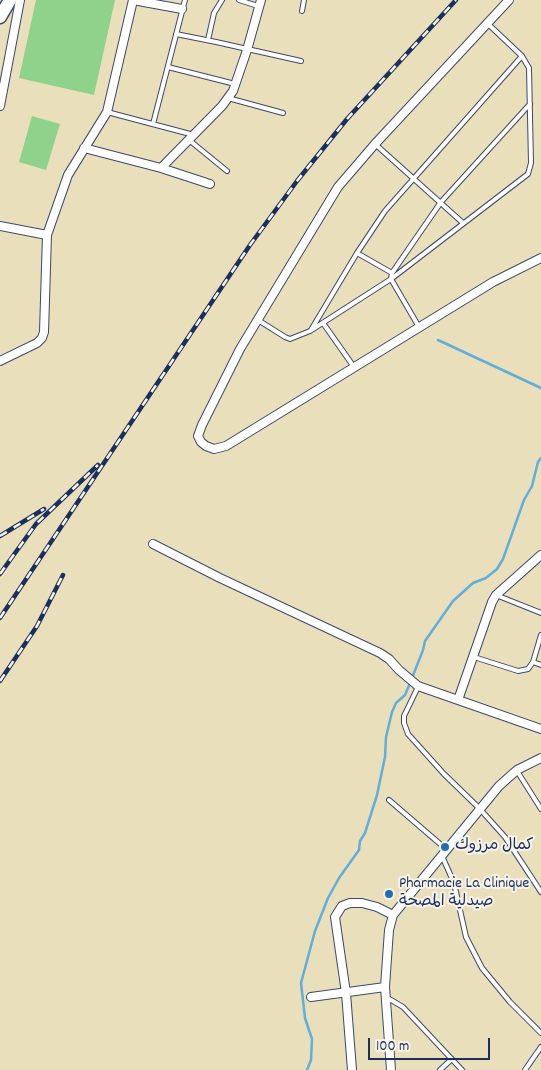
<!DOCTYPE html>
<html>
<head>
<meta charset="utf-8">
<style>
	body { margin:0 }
	#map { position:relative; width:541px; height:1070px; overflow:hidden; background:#eadfbb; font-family:Dekko,sans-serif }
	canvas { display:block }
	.scale { position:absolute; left:368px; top:1038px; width:122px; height:22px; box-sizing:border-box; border:2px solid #1b2f5e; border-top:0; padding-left:6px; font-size:15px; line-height:18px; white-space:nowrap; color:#1b2f5e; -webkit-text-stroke:4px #f7f3e8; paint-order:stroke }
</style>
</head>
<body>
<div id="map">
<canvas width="541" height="1070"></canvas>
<div class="scale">100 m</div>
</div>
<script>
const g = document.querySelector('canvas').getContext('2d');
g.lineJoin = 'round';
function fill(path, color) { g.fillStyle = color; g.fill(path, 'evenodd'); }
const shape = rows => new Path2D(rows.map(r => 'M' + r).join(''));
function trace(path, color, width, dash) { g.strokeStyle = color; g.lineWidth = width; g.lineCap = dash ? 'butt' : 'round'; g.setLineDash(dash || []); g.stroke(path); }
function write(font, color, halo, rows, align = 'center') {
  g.font = font + ' Dekko,"Playpen Sans Arabic",sans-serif'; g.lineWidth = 4; g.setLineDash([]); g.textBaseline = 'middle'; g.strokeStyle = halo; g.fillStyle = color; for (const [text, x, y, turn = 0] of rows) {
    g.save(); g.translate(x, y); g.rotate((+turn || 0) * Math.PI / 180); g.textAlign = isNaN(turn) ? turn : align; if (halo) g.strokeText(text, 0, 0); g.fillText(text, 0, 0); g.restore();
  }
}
fill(shape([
	[36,0,115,0,94,95,19,78],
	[32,116,60,124,46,170,19,162]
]), '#8ed28c');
trace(shape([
	[438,340,541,388],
	[412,678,423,650,425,641,453,601,473,583,486,578,497,569,503,559,524,500,532,486,538,462,541,458],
	[307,1070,311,1060,312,1039,305,1018,301,983,315,931,328,898,339,878,359,850,360,841,365,833,377,795,385,757,386,737,392,712,396,703,405,695,410,683]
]), '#61aedb', 2.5);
const lane = shape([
	[239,0,258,6],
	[302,11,304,0],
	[176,34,216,42,301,61],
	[208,40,214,13,222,0],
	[168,67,235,84],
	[228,98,283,113],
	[107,112,194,135],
	[153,124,185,0],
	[189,140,227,171],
	[375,144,463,223],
	[357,253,392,273],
	[258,320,285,337,290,339,310,331,391,279,528,174,531,163,529,68,522,56,487,23],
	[323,323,354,367],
	[419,327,391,279,392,273,441,202,530,104],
	[311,330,357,253,385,211,522,56],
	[496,595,541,613],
	[474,657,518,671,528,669,533,662,541,635],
	[533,662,541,665],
	[418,687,404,716,404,723,408,734,444,774,479,808,505,837,541,892],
	[517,771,541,809],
	[389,800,446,849],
	[442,856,454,883,466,937,482,968,510,1002,541,1033],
	[386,997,403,1007,462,1070],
	[440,1070,452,1059],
	[525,1070,541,1047]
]);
const street = shape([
	[133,0,182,9],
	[509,0,375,144,338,187,240,349,202,425,198,436,201,442,206,446,214,449,226,446,493,282,541,258],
	[0,106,20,0],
	[84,148,161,168,210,184],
	[161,168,222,106,233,91,247,50,261,0],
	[0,226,47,235],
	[0,361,37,343,42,338,44,332,47,235,68,175,107,112,133,0],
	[153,544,220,578,380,653,389,659,399,670,418,686,541,729],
	[458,700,492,602,496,595,541,555],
	[311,997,385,987],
	[352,1070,346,993,335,917,342,906,350,903,362,903,377,907,393,915],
	[391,1070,385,987,389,930,393,915,499,786,517,770,541,758]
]);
const primary = shape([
	[0,17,10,0]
]);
trace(lane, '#3a496c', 6);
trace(street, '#3a496c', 10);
trace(primary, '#3a496c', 15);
trace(lane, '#fff', 4);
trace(street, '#fff', 8);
trace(primary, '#fff', 12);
const rail = shape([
	[0,536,44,509],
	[0,574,36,524,98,465],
	[0,618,250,245,297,181,347,119,456,0],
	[0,681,37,626,63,575]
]);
trace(rail, '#1b2f5e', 4.5);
trace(rail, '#f7f3e8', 2.5, [8]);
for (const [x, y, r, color] of [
	[445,847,5,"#1f6fb2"],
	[389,894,5,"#1f6fb2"]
]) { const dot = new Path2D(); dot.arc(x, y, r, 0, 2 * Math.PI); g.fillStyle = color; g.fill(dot); trace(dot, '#f7f3e8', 2); }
write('16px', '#1b2f5e', '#f7f3e8', [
	["كمال مرزوك",455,847],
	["Pharmacie La Clinique",399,885],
	["صيدلية المصحة",399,903]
], 'left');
</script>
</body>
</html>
